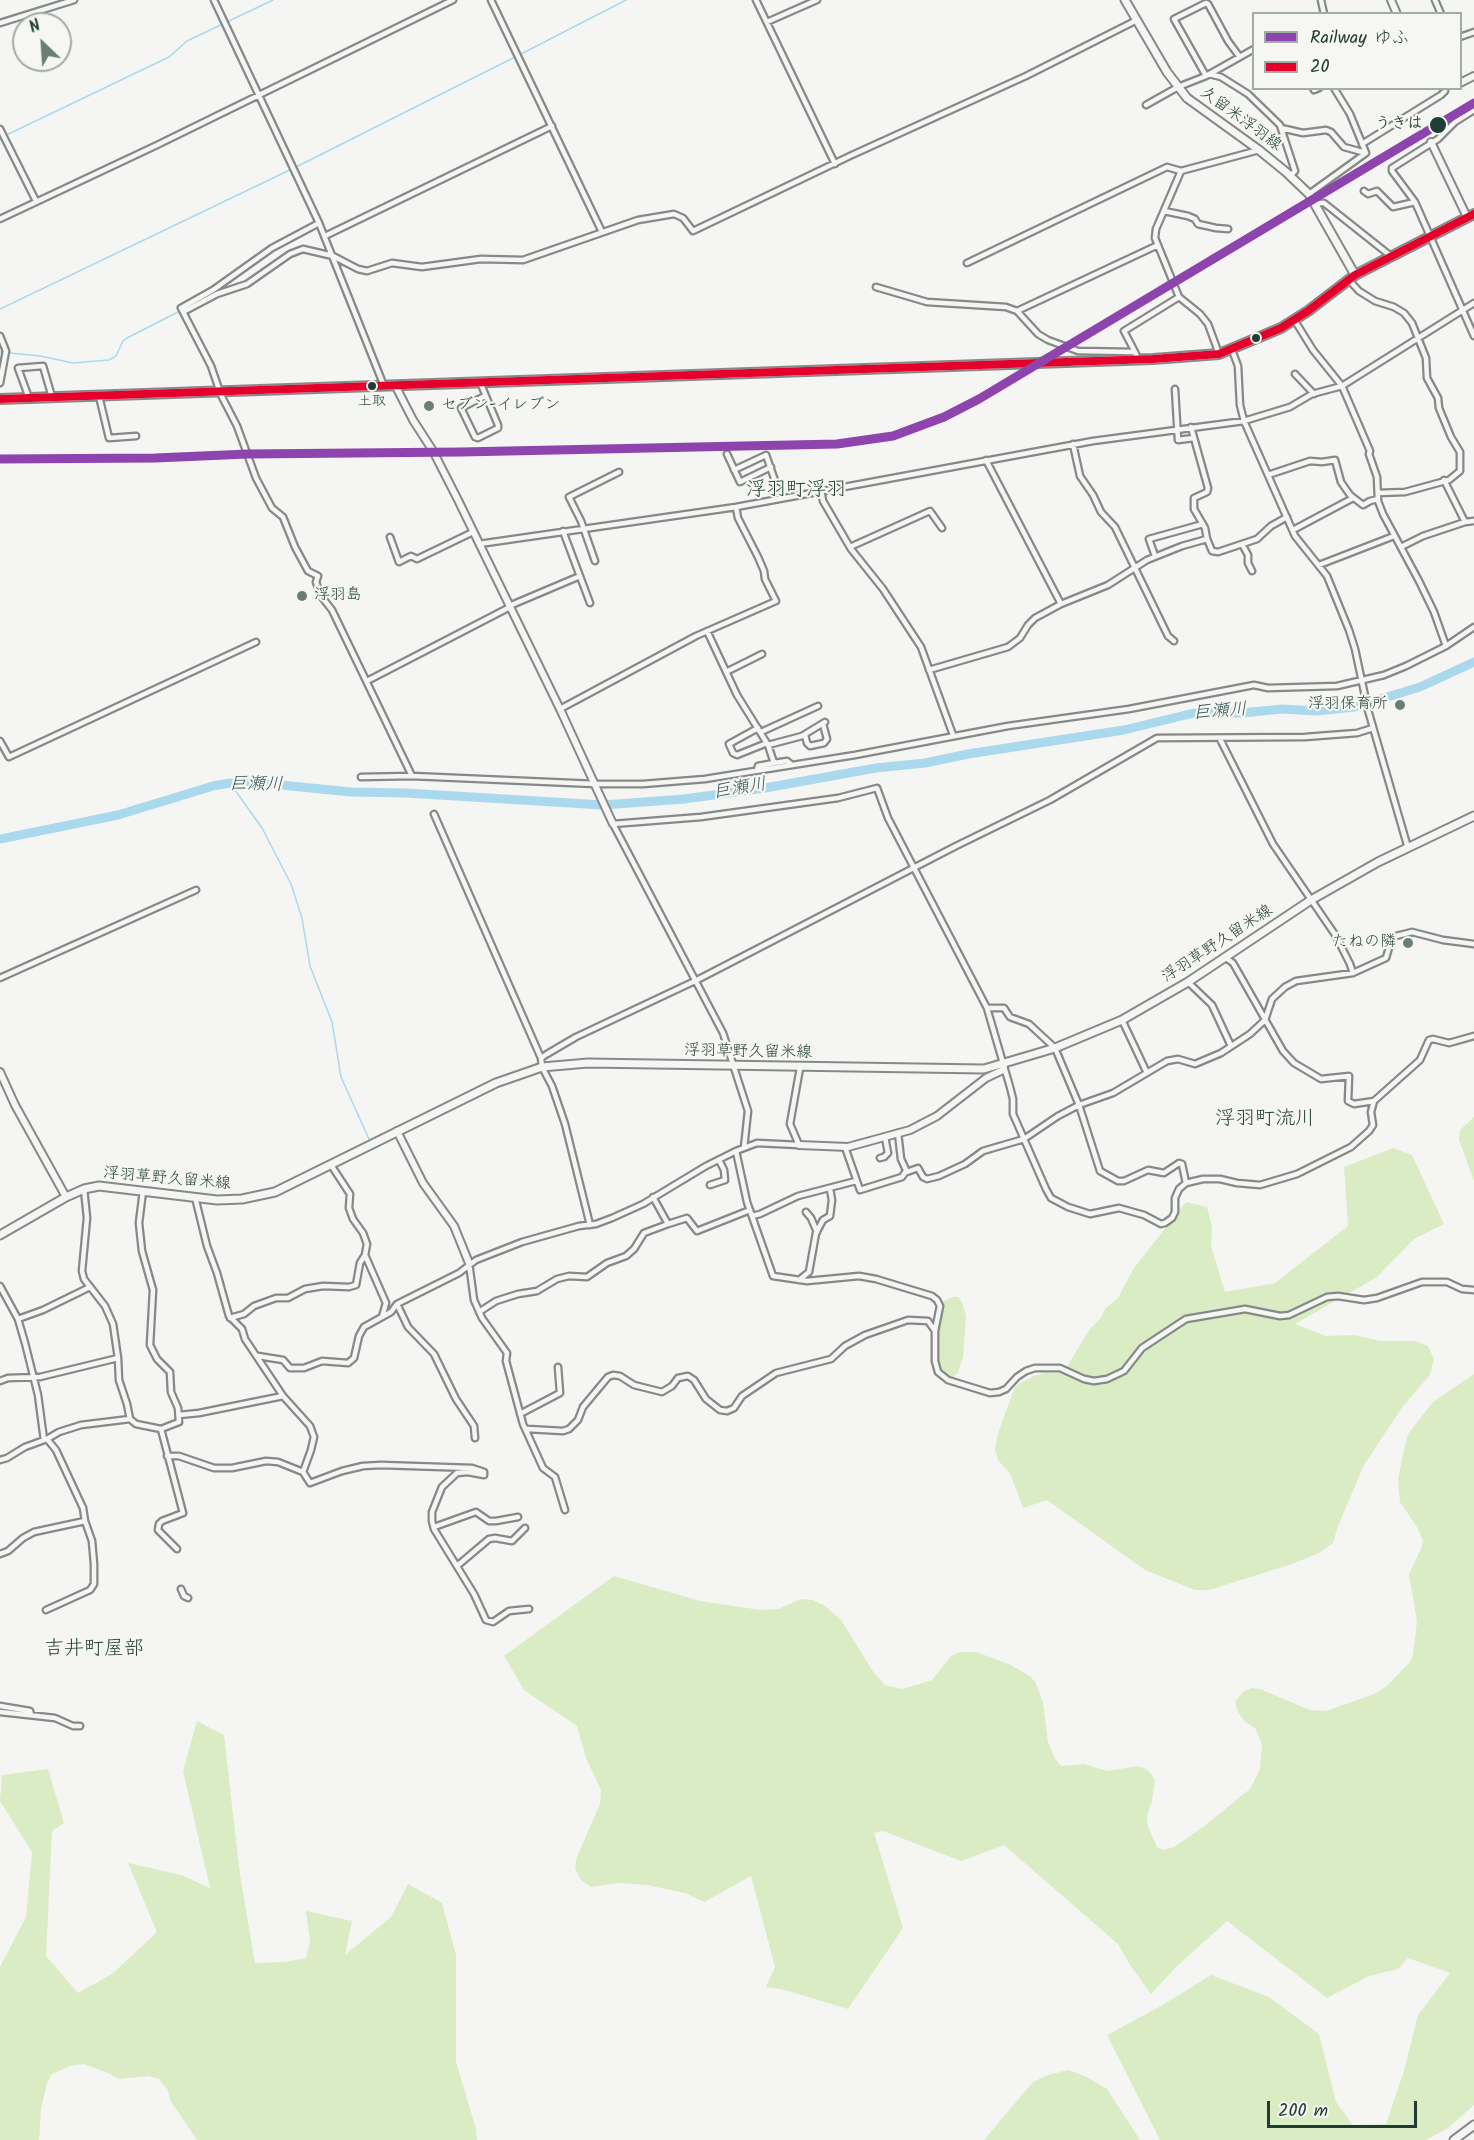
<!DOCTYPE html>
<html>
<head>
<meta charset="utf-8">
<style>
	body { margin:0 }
	#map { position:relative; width:1474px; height:2140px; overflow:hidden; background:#f5f5f3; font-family:Kalam,"Klee One",sans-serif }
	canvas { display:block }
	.legend { position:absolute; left:1252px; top:12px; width:210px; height:78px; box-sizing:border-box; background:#f6f6f2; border:2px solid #a0aca6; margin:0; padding:8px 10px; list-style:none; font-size:18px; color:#1f3d34 }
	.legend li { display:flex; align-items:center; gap:12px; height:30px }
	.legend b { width:30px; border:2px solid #a0aca6 }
	.north { position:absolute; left:12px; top:12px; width:60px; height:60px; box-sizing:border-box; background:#f6f6f2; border:2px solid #a0aca6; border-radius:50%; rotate:335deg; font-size:16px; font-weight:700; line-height:24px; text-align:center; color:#1f3d34 }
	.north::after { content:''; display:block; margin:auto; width:21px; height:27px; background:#6a7d77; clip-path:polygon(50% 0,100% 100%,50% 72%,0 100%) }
	.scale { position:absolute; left:1267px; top:2101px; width:150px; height:27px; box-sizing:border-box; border:3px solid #1f3d34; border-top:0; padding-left:8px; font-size:18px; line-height:21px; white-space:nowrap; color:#1f3d34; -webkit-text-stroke:4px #f6f6f2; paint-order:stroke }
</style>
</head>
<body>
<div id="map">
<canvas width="1474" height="2140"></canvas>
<ul class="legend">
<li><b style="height:8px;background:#8e44ad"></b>Railway ゆふ</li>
<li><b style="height:8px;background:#e4002b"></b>20</li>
</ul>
<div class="north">N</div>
<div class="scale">200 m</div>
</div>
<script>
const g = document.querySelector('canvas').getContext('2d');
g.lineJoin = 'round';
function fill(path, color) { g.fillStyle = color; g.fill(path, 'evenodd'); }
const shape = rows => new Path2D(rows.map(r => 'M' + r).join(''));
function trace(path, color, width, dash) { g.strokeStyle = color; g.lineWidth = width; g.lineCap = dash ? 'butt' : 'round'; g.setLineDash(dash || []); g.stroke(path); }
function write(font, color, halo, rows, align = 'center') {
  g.font = font + ' Kalam,"Klee One",sans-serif'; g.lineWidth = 4.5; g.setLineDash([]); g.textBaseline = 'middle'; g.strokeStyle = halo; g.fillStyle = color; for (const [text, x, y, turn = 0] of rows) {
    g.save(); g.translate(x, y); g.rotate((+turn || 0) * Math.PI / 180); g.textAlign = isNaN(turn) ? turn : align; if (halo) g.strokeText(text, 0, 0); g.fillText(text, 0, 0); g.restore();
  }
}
fill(shape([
	[1474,1117,1474,1181,1459,1140,1460,1130],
	[1393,1148,1412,1155,1444,1224,1414,1239,1377,1277,1295,1324,1326,1336,1353,1335,1381,1341,1415,1341,1428,1346,1434,1359,1430,1375,1403,1406,1364,1465,1338,1526,1333,1543,1319,1553,1292,1564,1209,1590,1195,1590,1145,1570,1047,1500,1023,1508,1011,1475,998,1460,995,1449,998,1433,1015,1387,1020,1383,1034,1376,1045,1373,1058,1373,1066,1368,1090,1329,1101,1318,1105,1309,1118,1298,1134,1268,1186,1202,1207,1207,1212,1227,1211,1246,1225,1292,1275,1283,1348,1226,1344,1167],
	[953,1297,958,1297,962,1302,966,1316,963,1357,958,1373,952,1378,946,1379,937,1359,936,1313,944,1301],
	[1474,1374,1474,2105,1448,2128,1426,2140,1160,2140,1107,2035,1161,2006,1211,1975,1269,1997,1319,2034,1336,2102,1353,2125,1386,2124,1404,2071,1418,2015,1450,1973,1408,1958,1398,1969,1369,1976,1327,1998,1227,1921,1177,1966,1151,1994,1130,1965,1118,1944,1004,1845,961,1861,883,1831,874,1833,903,1928,848,2009,785,1990,766,1987,775,1967,751,1876,704,1902,685,1893,647,1885,619,1883,591,1887,580,1879,575,1868,577,1857,600,1804,601,1790,586,1758,577,1726,524,1690,504,1656,614,1576,700,1601,761,1610,778,1609,801,1599,813,1600,825,1606,841,1620,874,1673,885,1685,902,1689,932,1680,951,1656,960,1652,976,1652,1011,1665,1031,1677,1036,1683,1043,1703,1048,1742,1055,1759,1061,1766,1084,1764,1107,1771,1137,1766,1146,1769,1151,1774,1155,1781,1152,1801,1147,1816,1148,1827,1157,1847,1163,1850,1174,1847,1203,1827,1250,1789,1260,1769,1262,1744,1255,1728,1244,1721,1238,1712,1235,1702,1244,1691,1252,1688,1260,1689,1310,1710,1326,1711,1374,1694,1387,1686,1410,1662,1413,1655,1417,1621,1409,1574,1421,1549,1423,1540,1417,1527,1400,1502,1398,1479,1404,1450,1408,1434,1433,1402],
	[197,1721,224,1735,240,1875,255,1963,285,1962,306,1958,310,1941,306,1911,352,1921,345,1955,391,1917,408,1884,442,1903,456,1955,456,2062,476,2129,477,2140,197,2140,170,2100,168,2090,159,2079,148,2076,119,2079,108,2073,84,2064,70,2066,52,2074,47,2083,41,2109,39,2140,0,2140,0,1967,26,1917,32,1852,0,1801,2,1775,48,1769,64,1823,52,1831,46,1956,78,1993,112,1974,157,1932,128,1863,181,1875,210,1888,183,1771],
	[1068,2070,1085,2076,1107,2089,1140,2140,984,2140,1033,2082,1048,2075]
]), '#daecc3');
trace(shape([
	[521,54,626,0],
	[0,138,169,57,187,41,273,0],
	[211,295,270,253,318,226],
	[0,309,296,167,515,57],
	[0,352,40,356,73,363,109,360,116,356,123,341,127,338,180,311],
	[230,783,262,828,291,884,302,918,310,966,332,1022,341,1077,369,1139]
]), '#aad8ed', 1.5);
trace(shape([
	[0,839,118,815,213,786,230,783,271,784,351,792,406,793,603,805,684,799,765,788,876,768,925,763,968,754,1124,730,1194,713,1242,713,1282,709,1316,711,1354,707,1420,687,1474,662]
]), '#aad8ed', 9);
const street = shape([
	[214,0,319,223,384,386],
	[491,0,602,232],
	[756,0,835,164],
	[1321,0,1324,14],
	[1435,0,1441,14],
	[767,22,817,0],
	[0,23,74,0],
	[1460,37,1474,32],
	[1209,74,1221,77,1248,94,1280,125,1295,171,1290,176],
	[1206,76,1174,19,1206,3,1208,4,1228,41,1239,56],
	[1313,88,1314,90,1319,88],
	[1334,88,1350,114,1366,153],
	[1146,105,1178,87,1206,76,1254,49],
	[1474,110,1455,122,1438,139,1392,168,1392,171,1415,202,1474,336],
	[1281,128,1303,133,1326,130,1331,132,1344,147,1366,153],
	[0,129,36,201],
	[1362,144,1441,95,1445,91,1445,88],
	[1364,191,1368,194,1377,191,1393,207,1415,202],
	[1309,194,1366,153],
	[1316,203,1324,203,1392,257],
	[1164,211,1188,216,1195,219,1198,224,1216,228,1228,229],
	[0,219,155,146,453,0],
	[319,223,272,248,213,290,181,308,211,366,221,395,237,426,256,478,272,508,283,517,295,547,308,571,318,576,316,582,321,596,332,610,412,776],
	[325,236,552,126],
	[967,263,1167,167,1181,171],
	[1348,279,1359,291,1375,301,1394,307,1404,313,1412,323,1426,358,1427,378,1438,398,1439,408,1451,437,1460,452,1460,471,1449,480,1405,492,1378,493],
	[876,287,927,302,1006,307,1017,311,1038,334,1048,340,1078,351,1135,352,1138,359],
	[1017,311,1158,245],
	[183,312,217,294,247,284,290,254,303,249,333,256,358,269,367,271,392,263,422,267,481,259,523,260,638,220,674,214,683,218,693,231,852,155,1026,76,1137,20],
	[1295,321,1313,350,1342,386,1370,451,1369,454,1377,477,1378,501,1383,514,1419,581,1434,612,1446,646],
	[0,336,6,351,0,383],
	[1232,350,1238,366,1240,405,1244,421,1295,536,1327,576,1349,630,1355,649,1368,710,1408,848],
	[1135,352,1124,331,1179,297],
	[1219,354,1208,324,1200,314,1179,297,1155,238,1156,229,1181,171,1259,150],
	[1295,374,1314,394],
	[480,382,498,425,498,428,478,438,475,437,461,408,485,396],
	[1175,389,1178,440,1194,438],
	[99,396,109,438,136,436],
	[29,398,18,368,43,366,52,397],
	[1191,427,1208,488,1207,492,1194,498,1194,509,1205,528,1207,539],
	[1073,444,1080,476,1093,495,1101,512,1115,527,1168,636,1174,641],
	[727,454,740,482,771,467],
	[986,460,1061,604,1108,585,1147,560,1182,546,1207,539,1212,551,1218,552,1257,539,1271,526,1287,517],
	[734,470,766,455,781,498],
	[1268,475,1310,461,1322,462,1335,460,1341,482,1350,495,1363,505,1370,501,1378,499],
	[1444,480,1465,522],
	[821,490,823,501,851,549,883,589,921,647,953,735],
	[1293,530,1353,498],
	[563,531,590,603],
	[390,537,399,562,411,556,417,559,473,532],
	[479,544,736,507,1093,441,1244,421,1290,407,1312,394,1342,386,1474,303],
	[1242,544,1248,555,1248,563,1252,571],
	[850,547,930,511,942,528],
	[1401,547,1423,536,1465,522,1474,521],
	[1155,556,1149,539,1203,524],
	[595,561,581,521,569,497,619,472],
	[1319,565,1394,536],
	[509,606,580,576],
	[707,631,737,695,768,745,774,763,787,761,792,765],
	[929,670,1008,647,1020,638,1028,625,1035,618,1061,604],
	[726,672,762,654],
	[367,681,510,607],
	[560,709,696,636,776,601,765,579,764,571,758,557,738,518,736,507],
	[758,728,729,744,733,753,737,755,767,743],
	[761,732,818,706],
	[805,735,807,743,810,746,824,743,827,739,823,724],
	[1220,739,1273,844,1336,936,1350,964,1353,973],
	[0,741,9,757,256,642],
	[768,745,802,736,825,722],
	[757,770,758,766,774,763],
	[361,777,412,776,595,784,643,784,705,779,855,755,1008,726,1129,709,1254,685,1268,688,1337,686,1384,675,1406,666,1446,646,1474,627],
	[434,814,541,1058],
	[0,978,196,890],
	[1188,982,1212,1005,1231,1046],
	[987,1008,1004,1008,1010,1017,1029,1024,1055,1048,1079,1105,1100,1171,1118,1181,1124,1181,1148,1170,1164,1173,1179,1163,1182,1164,1186,1183],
	[1122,1020,1147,1073],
	[1374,1101,1420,1060,1429,1040,1433,1039,1449,1043,1474,1036],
	[898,1133,901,1159,907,1172,918,1168,923,1177,927,1179,939,1176,965,1164,983,1151,1024,1139,1058,1116,1079,1105,1113,1093,1167,1061,1178,1059,1195,1064,1221,1053,1250,1034,1265,1020,1272,999,1285,987,1296,981,1353,973,1386,958,1392,937,1412,932,1443,940,1474,944],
	[845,1147,860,1190,902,1177,906,1171],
	[744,1148,748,1111,723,1033,613,824,701,817,838,798,877,788,888,818,987,1008,1010,1087,1013,1099,1013,1114,1046,1189,1051,1198,1068,1207,1090,1214,1119,1208,1144,1215,1161,1224,1165,1223,1172,1218,1175,1212,1175,1198,1179,1189,1186,1183,1203,1179,1220,1179,1237,1183,1260,1185,1297,1174,1351,1147,1369,1131,1373,1125,1371,1112,1374,1101,1354,1104,1348,1101,1349,1076,1321,1079,1294,1063,1283,1051,1233,963,1226,958],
	[736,1151,747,1202,773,1276,807,1281,859,1276,876,1279,932,1296,937,1300,940,1306,935,1331,935,1361,938,1372,948,1380,990,1393,999,1392,1006,1389,1017,1377,1026,1371,1035,1368,1060,1368,1084,1379,1094,1381,1107,1379,1124,1371,1142,1348,1186,1319,1245,1309,1280,1316,1289,1315,1327,1297,1338,1296,1364,1300,1377,1298,1422,1282,1447,1282,1462,1289,1474,1290],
	[880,1158,884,1157,888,1153,885,1137],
	[710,1185,725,1180,724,1170,719,1160],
	[84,1189,87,1218,82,1271,84,1279,105,1306,113,1324,118,1358,119,1380,127,1404,130,1419],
	[195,1197,207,1246,217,1273,229,1316,242,1329,245,1339,283,1396,310,1426,314,1437,311,1450,303,1472,310,1483,342,1471,363,1466,381,1465,472,1468,484,1472,484,1475,468,1472,457,1473,442,1487,432,1512,432,1521,434,1529,474,1594,486,1620,493,1622,509,1611,529,1609],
	[806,1212,811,1218,817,1232],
	[752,1216,760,1214,798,1196,856,1181],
	[668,1224,687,1218,697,1231,750,1210],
	[590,1225,565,1124,552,1086,542,1067,541,1058,547,1054,576,1037,697,980,956,846,1050,800,1157,738,1305,737,1357,733,1373,728],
	[365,1255,386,1303,382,1317],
	[469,1263,474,1300,482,1318,507,1353,506,1361,523,1424,543,1468,555,1477,565,1510],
	[799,1280,809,1272,816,1233,823,1220,830,1216,832,1200,830,1189],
	[0,1286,18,1319,25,1343,38,1395,44,1440],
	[397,1304,408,1327,434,1354,456,1399,474,1426,475,1438],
	[479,1312,496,1301,518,1294,537,1291,557,1279,569,1276,587,1277,607,1263,626,1256,634,1249,644,1233,668,1224,653,1197],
	[230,1318,244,1314,254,1306,276,1298,288,1298,305,1289,323,1286,349,1287,356,1285,360,1263,365,1255,367,1244,363,1233,353,1219,349,1208,350,1194,331,1165],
	[18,1319,43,1310,90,1287],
	[258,1356,283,1360,290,1368,304,1368,322,1361,348,1363,354,1358,359,1336,364,1327,391,1312,397,1304,459,1273,476,1260,522,1242,579,1226,596,1224,612,1218,643,1204,706,1166,736,1151,757,1143,799,1145,790,1124,800,1068],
	[0,1381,8,1378,40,1377,118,1358],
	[520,1414,560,1393,558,1367],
	[179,1415,199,1413,283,1396],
	[161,1429,183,1513,162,1521,159,1524,158,1530,177,1549],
	[527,1429,563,1431,569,1429,578,1420,583,1407,608,1377,613,1375,620,1376,634,1385,662,1392,672,1386,678,1378,688,1376,694,1380,706,1399,720,1410,727,1411,734,1408,742,1396,776,1373,831,1359,845,1346,865,1335,908,1320,928,1321,935,1331],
	[167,1456,179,1456,214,1468,232,1468,266,1461,278,1462,303,1472],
	[0,1460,7,1458,25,1447,47,1439,59,1432,81,1425,130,1419,136,1424,161,1429,179,1422,178,1408,171,1392,170,1372,157,1359,150,1345,153,1290,142,1251,139,1223,143,1191],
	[434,1527,476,1512,489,1521,496,1521,518,1517],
	[0,1554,8,1551,23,1538,34,1532,85,1521],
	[457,1566,489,1539,495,1538,512,1541,525,1528],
	[181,1589,184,1596,188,1598],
	[46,1610,90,1590,94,1584,94,1564,92,1541,85,1521,83,1508,56,1450,47,1439],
	[0,1706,30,1711,31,1715],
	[0,1712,55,1718,73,1726,80,1726]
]);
const secondary = shape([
	[1391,0,1397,14],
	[1460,83,1474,76],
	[1431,142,1467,217],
	[395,385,413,420,433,451,458,500,560,709,613,824],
	[0,1072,15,1105,66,1197],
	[397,1131,423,1183,454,1226,469,1263],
	[799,1145,848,1147,910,1130,937,1116,986,1078,1003,1070,1004,1064]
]);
const primary = shape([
	[1125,0,1167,72,1187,98,1259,150,1286,172,1309,194,1355,275],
	[0,1235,66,1197,84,1189,99,1186,217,1200,242,1199,275,1192,496,1083,542,1067,588,1063,984,1069,1055,1048,1122,1020,1188,982,1311,900,1378,862,1474,816],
	[1454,2140,1474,2125]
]);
const highway = shape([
	[0,399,1153,359,1219,354,1281,328,1308,311,1355,275,1474,214]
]);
trace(street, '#858a88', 9);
trace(secondary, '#858a88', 10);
trace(primary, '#858a88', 11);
trace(highway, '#858a88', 12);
trace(street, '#f5f5f3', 4.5);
trace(secondary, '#f5f5f3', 6);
trace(primary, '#f5f5f3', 7);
trace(highway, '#f5f5f3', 8);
trace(shape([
	[0,399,1153,359,1219,354,1281,328,1308,311,1355,275,1474,214]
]), '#e4002b', 8);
trace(shape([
	[0,459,155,458,248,454,461,452,837,444,893,436,944,417,979,399,1474,103]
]), '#8e44ad', 9);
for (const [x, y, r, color] of [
	[1438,125,9,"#1f3d34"],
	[1256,338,5,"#1f3d34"],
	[372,386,5,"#1f3d34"],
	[429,406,6,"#6a7d77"],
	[302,596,6,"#6a7d77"],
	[1400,705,6,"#6a7d77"],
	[1408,943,6,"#6a7d77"]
]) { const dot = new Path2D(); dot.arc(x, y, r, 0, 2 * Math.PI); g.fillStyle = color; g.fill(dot); trace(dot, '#f6f6f2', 2); }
write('14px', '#1f3d34', '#f6f6f2', [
	["土取",372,403]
]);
write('16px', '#1f3d34', '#f6f6f2', [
	["久留米浮羽線",1240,120,36],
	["浮羽草野久留米線",1218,945,-33],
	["浮羽草野久留米線",748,1053,1],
	["浮羽草野久留米線",167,1180,5]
]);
write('bold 16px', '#1f3d34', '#f6f6f2', [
	["うきは",1423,125]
], 'right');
write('16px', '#1f3d34', '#f6f6f2', [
	["セブン-イレブン",441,406],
	["浮羽島",314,596],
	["浮羽保育所",1388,705,"right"],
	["たねの隣",1396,943,"right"]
], 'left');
write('italic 18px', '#345959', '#f6f6f2', [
	["巨瀬川",1220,713,-4],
	["巨瀬川",256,786,1],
	["巨瀬川",740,790,-9]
]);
write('20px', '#1f3d34', '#f6f6f2', [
	["浮羽町浮羽",796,492],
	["浮羽町流川",1265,1121],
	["吉井町屋部",94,1651]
]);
</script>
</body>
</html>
